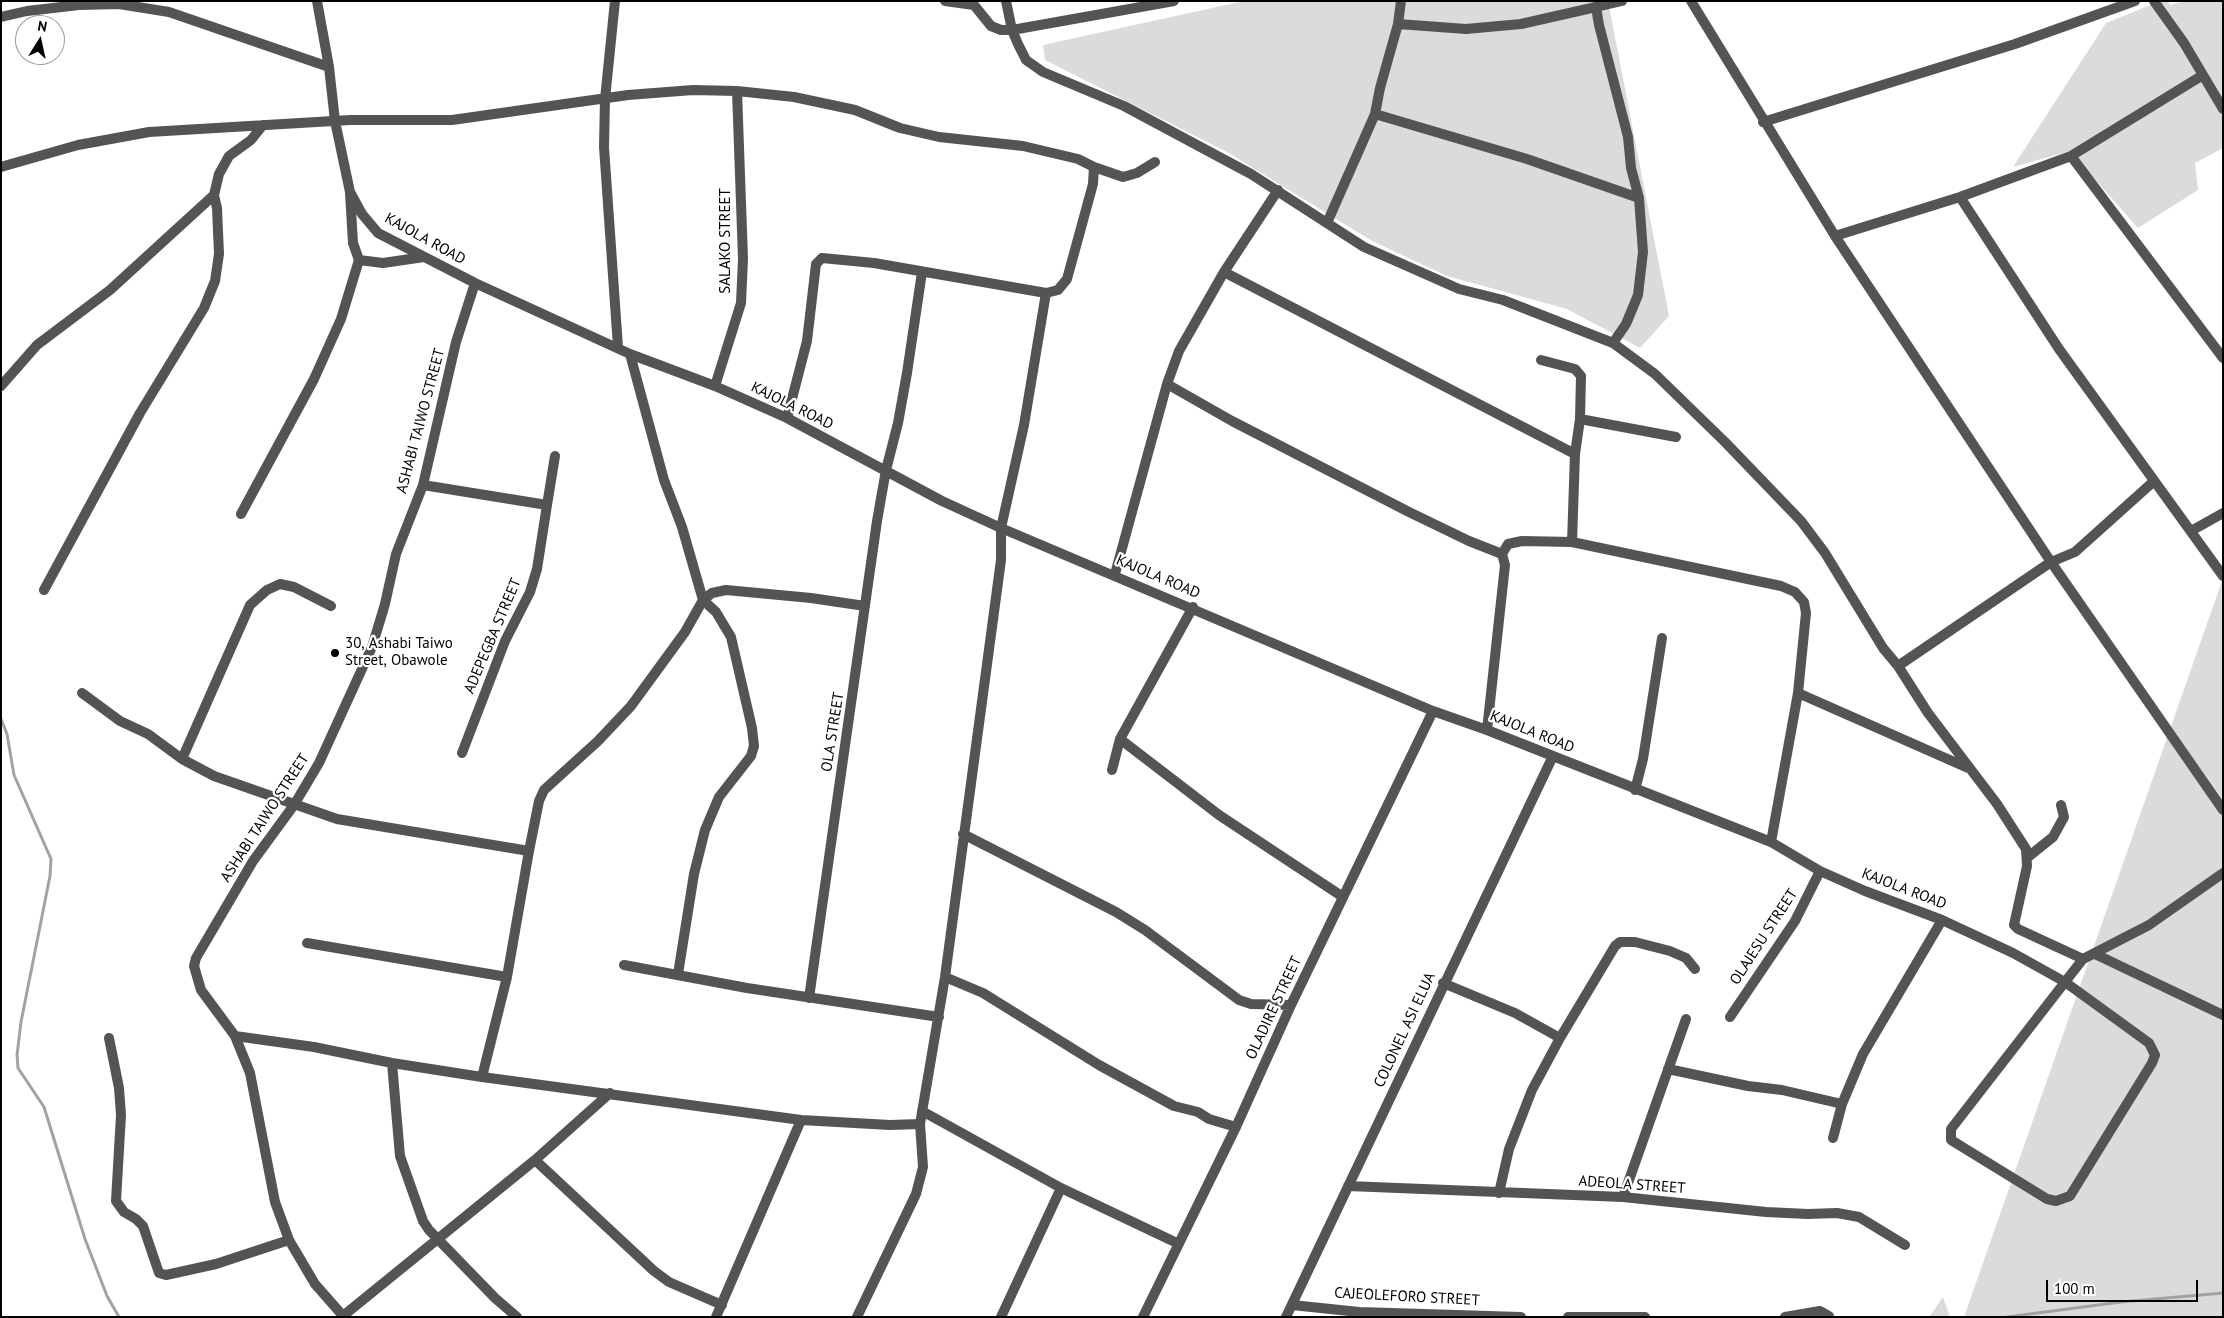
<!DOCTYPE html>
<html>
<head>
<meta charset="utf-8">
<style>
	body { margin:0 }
	#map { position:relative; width:2224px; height:1318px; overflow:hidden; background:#fff; font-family:"PT Sans",sans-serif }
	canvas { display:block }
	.frame { position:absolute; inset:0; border:2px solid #000; pointer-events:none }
	.north { position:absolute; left:15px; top:15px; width:50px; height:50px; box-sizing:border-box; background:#fff; border:1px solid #999; border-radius:50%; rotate:10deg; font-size:14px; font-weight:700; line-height:20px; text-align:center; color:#000 }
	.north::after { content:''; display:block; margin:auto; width:18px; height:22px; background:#000; clip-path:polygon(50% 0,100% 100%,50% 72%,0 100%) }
	.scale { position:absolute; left:2046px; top:1280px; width:152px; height:22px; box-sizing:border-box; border:2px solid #000; border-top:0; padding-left:6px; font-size:15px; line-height:18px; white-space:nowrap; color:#000; -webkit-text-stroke:4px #fff; paint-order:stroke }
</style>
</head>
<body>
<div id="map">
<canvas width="2224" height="1318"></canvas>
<div class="frame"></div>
<div class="north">N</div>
<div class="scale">100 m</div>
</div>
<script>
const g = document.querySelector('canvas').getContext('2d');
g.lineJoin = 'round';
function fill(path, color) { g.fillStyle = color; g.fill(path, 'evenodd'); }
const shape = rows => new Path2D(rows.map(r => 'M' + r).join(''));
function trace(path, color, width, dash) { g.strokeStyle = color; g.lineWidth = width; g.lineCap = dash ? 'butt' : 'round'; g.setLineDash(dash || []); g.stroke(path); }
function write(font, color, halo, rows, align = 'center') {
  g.font = font + ' "PT Sans",sans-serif'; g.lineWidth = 4.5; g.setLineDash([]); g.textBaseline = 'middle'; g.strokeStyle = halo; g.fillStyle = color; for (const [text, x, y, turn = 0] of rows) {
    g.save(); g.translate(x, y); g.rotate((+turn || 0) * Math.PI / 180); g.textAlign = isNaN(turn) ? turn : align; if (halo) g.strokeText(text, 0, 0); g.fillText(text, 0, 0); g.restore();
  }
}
fill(shape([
	[1244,1,1608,1,1669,316,1640,348,1567,309,1447,276,1372,241,1227,152,1045,60,1043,45],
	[2144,1,2168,1,2170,5,2184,1,2223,1,2223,148,2195,163,2198,190,2138,228,2070,151,2013,167,2106,23,2155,3],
	[2223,578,2223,1317,1964,1317],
	[1943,1297,1950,1317,1929,1317]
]), '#dbdbdb');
trace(shape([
	[1,719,7,734,14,775,51,859,50,876,21,1022,17,1055,18,1068,44,1107,85,1239,107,1296,119,1317],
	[2007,1317,2121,1302,2223,1293]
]), '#a2a2a2', 3);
trace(shape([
	[317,1,329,67,335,121,350,192,362,214,378,233,475,283,630,354,715,386,787,418,942,501,1001,528,1433,711,1487,730,1771,842,1820,871,1865,891,1942,920,2013,953,2065,982,2149,1043,2155,1055,2152,1063,2070,1196,2056,1201,2047,1199,1951,1140,1951,1129,2065,982,2083,959,2149,925,2223,873],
	[615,1,605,99,604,147,618,347],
	[945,1,974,5,991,26,1001,30,1012,30,1174,1],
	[1006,1,1012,30,1018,44,1026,60,1043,72,1124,106,1251,174,1364,247,1459,289,1503,300,1613,343,1655,374,1725,442,1801,521,1825,553,1883,648,1898,666,1928,713,1997,804,2026,849,2027,866,2014,925,2018,929,2083,959],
	[1691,1,1835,236,2051,562,2223,810],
	[2154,1,2184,43,2223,109],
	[1,17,27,11,79,5,119,4,169,12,329,67],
	[1398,24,1401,1],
	[1375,114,1527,159,1639,198],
	[1763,122,2015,44,2135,1],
	[2071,156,2223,358],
	[1,167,78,145,149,132,350,120,452,120,628,95,693,90,737,91,794,97,855,110,900,128,939,137,1023,146,1078,159,1094,167,1093,184,1067,279,1058,290,1046,293,1024,425,1001,528,1001,560,945,977,920,1124],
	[1094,167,1123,177,1137,173,1155,162],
	[350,193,353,243,359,260,383,263,424,257],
	[1960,197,2059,349,2223,576],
	[1327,223,1375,114,1380,88,1398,24,1466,29,1521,24,1596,7],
	[1835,236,1960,197,2071,156,2203,75],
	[1224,272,1575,454],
	[1613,343,1626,324,1638,295,1643,252,1639,198,1631,168,1628,137,1599,25,1596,7,1622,1],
	[1541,360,1575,369,1581,376,1580,419],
	[1167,384,1232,421,1409,512,1469,541,1502,554],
	[1,386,37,345,110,290,214,195],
	[715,386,741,303,743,259,737,91],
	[787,418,807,341,816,264,822,258,874,263,1046,293],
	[423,485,547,505,537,569,530,592,505,641,462,753],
	[547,505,555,456],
	[241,514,314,379,341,319,359,260],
	[2191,531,2223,513],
	[1572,542,1575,454,1580,419,1676,437],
	[1115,574,1167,384,1179,351,1224,272,1278,190],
	[44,590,140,413,204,308,215,281,219,254,217,208,214,195,219,174,229,156,251,140,263,125],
	[331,606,294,587,280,584,267,590,250,605,182,759,214,776,337,819,529,851],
	[1898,666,2051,562,2075,552,2153,482],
	[82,693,120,721,148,734,182,759],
	[1798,693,1968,768],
	[1487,730,1505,565,1502,554,1508,544,1522,541,1572,542,1781,586,1795,592,1804,602,1806,613,1798,693,1771,842],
	[1120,739,1219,815,1343,897],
	[1112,770,1120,739,1193,607],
	[1635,790,1643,759,1662,638],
	[963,834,1116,912,1145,930,1239,1000,1251,1004,1291,1005],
	[2028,857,2053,837,2064,817,2061,805],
	[307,943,507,977],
	[2095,954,2223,1015],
	[624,965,747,988,939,1017],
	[678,974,694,874,705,830,719,797,751,756,754,746,752,728,731,637,716,612,703,600,712,593,726,590,811,598,865,606],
	[945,977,983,993,1099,1065,1174,1106,1198,1112,1209,1119,1236,1127],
	[1443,983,1515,1013,1560,1038,1532,1090,1509,1149,1499,1193],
	[809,998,877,521,886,470,898,423,907,373,922,272],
	[1730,1017,1795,921,1820,871],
	[235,1036,314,1047,392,1063,482,1077,801,1120,890,1125,920,1124,923,1167,916,1194,857,1317],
	[109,1038,119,1088,121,1115,116,1201,124,1212,136,1219,143,1226,159,1273,166,1275,216,1264,289,1240],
	[1560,1038,1615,946,1620,942,1635,942,1670,951,1686,958,1695,969],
	[392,1063,400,1156,423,1221,429,1230,495,1298,517,1317],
	[1668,1069,1748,1086,1782,1090,1842,1104],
	[482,1077,507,977,529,851,539,801,544,790,598,741,631,706,685,632,703,600,682,527,664,480,630,354],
	[610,1093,535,1160,654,1271,669,1282,722,1305],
	[922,1111,1061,1188,1177,1243],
	[1833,1138,1842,1104,1863,1054,1942,920],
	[1348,1186,1623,1197,1766,1212,1808,1214,1837,1213,1859,1217,1905,1245],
	[1623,1197,1686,1019],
	[1292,1305,1359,1312,1521,1317],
	[343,1316,535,1160],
	[344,1317,315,1284,289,1240,275,1202,250,1073,235,1036,201,990,194,966,196,958,253,861,294,805,319,763,372,647,385,604,396,554,423,485,456,342,475,283],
	[716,1317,801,1120],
	[1001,1317,1061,1188],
	[1143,1317,1236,1127,1291,1005,1433,711],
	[1286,1317,1553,756],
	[1568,1317,1645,1317],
	[1785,1317,1820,1311,1829,1316]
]), '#545454', 10);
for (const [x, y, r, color] of [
	[335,653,5,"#000"]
]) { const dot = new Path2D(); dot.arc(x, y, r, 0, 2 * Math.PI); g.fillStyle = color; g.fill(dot); trace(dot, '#fff', 2); }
write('15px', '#000', '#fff', [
	["KAJOLA ROAD",425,239,29],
	["SALAKO STREET",726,241,-90],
	["KAJOLA ROAD",792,406,26],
	["ASHABI TAIWO STREET",421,421,-75],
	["KAJOLA ROAD",1158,577,23],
	["ADEPEGBA STREET",493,636,-67],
	["OLA STREET",833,732,-81],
	["KAJOLA ROAD",1532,732,22],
	["ASHABI TAIWO STREET",265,818,-57],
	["KAJOLA ROAD",1904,889,21],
	["OLAJESU STREET",1764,937,-57],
	["OLADIRE STREET",1274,1008,-65],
	["COLONEL ASI ELUA",1405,1030,-65],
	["ADEOLA STREET",1632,1185,4],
	["CAJEOLEFORO STREET",1407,1297,3]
]);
write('15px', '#000', '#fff', [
	["30, Ashabi Taiwo",345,644],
	["Street, Obawole",345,661]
], 'left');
</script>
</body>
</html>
